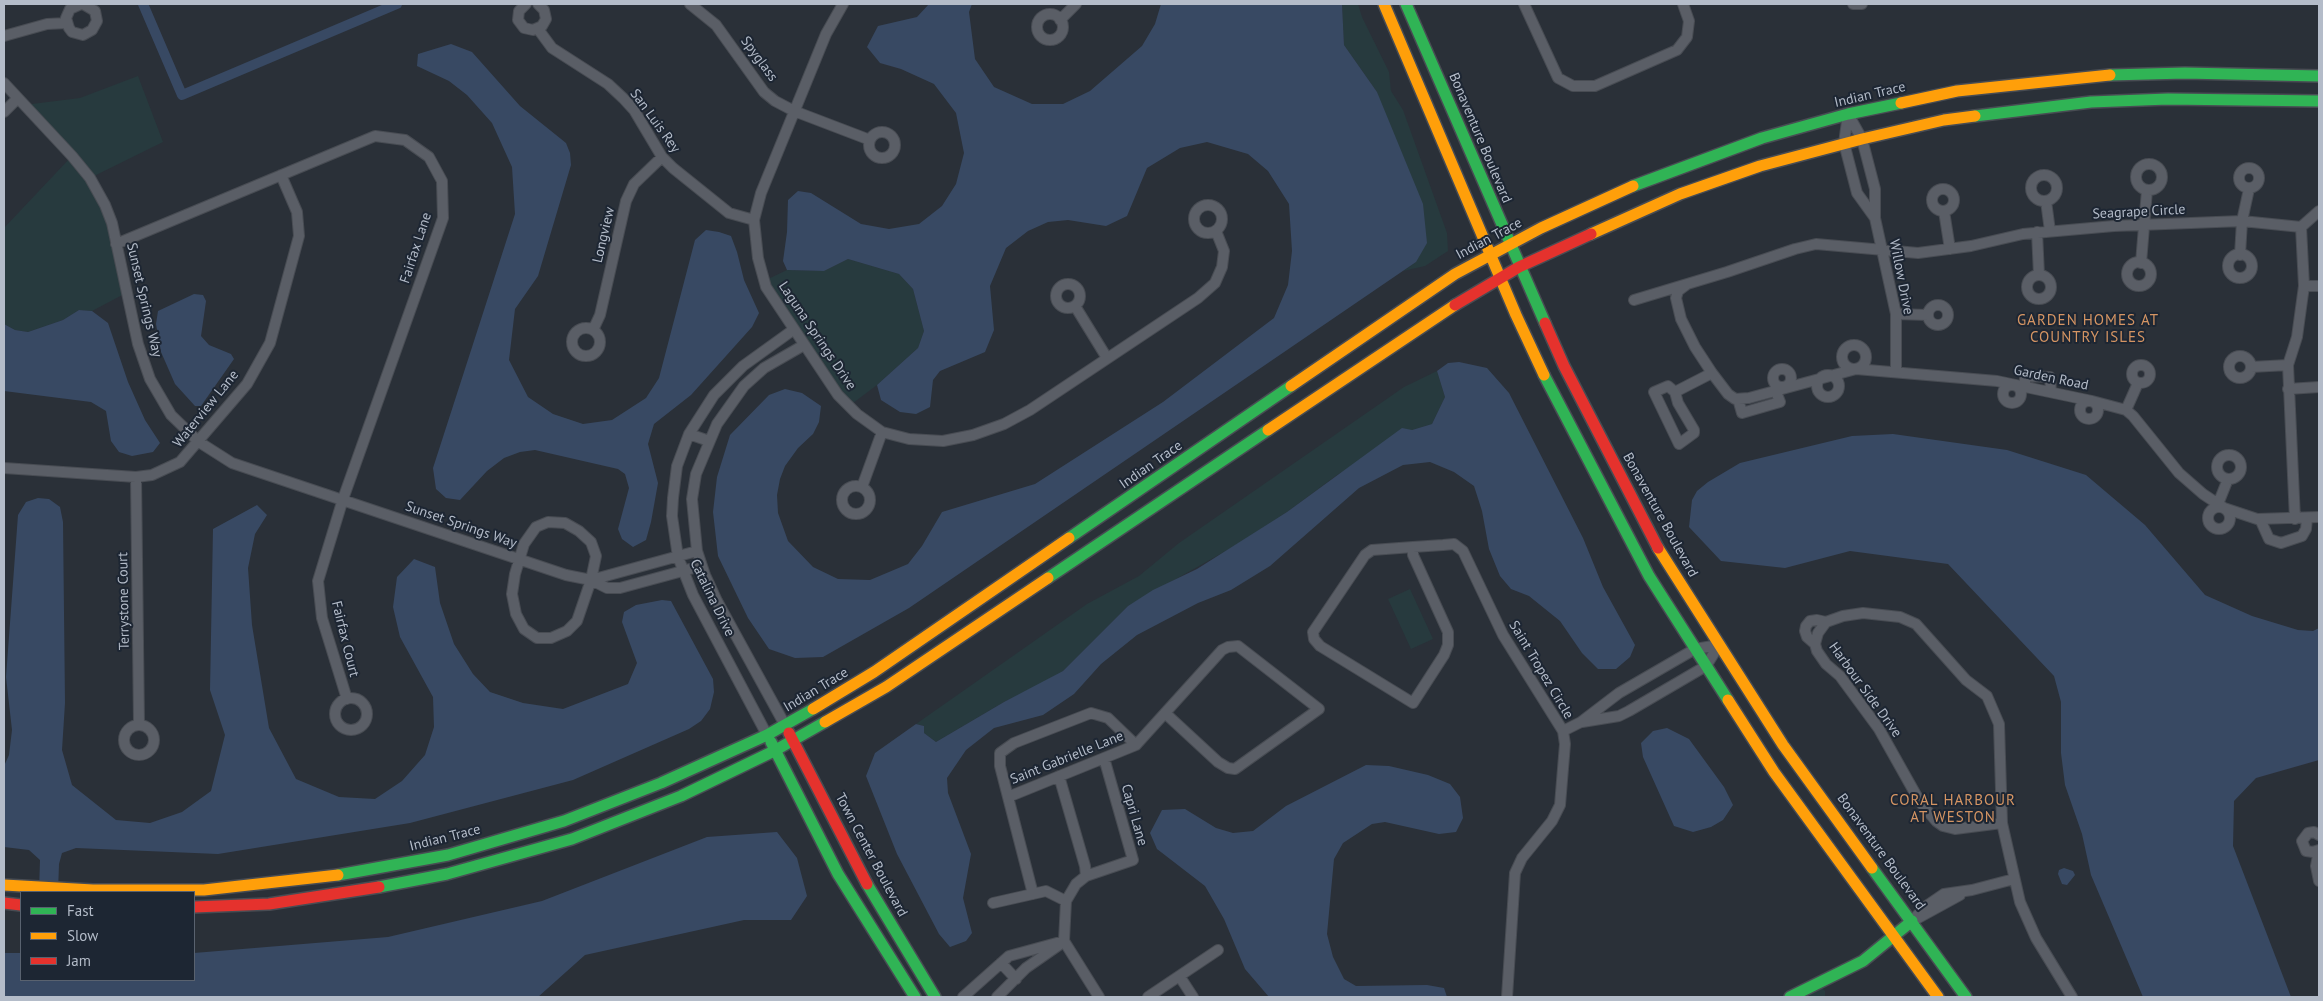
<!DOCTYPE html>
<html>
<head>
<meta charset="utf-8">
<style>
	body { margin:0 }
	#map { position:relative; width:2323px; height:1001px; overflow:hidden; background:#2a3038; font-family:"PT Sans",sans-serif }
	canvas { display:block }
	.frame { position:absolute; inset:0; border:5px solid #b4bcc9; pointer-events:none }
	.legend { position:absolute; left:20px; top:891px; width:175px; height:90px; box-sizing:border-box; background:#1d2633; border:1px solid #59626f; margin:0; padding:6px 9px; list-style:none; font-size:15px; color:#b4bcc9 }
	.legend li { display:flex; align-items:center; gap:10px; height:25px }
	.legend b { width:25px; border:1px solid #59626f }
</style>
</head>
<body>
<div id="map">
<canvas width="2323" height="1001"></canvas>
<div class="frame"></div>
<ul class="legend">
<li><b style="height:6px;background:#30b455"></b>Fast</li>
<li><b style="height:6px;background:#ff9f0a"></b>Slow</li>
<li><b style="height:6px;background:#e5322d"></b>Jam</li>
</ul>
</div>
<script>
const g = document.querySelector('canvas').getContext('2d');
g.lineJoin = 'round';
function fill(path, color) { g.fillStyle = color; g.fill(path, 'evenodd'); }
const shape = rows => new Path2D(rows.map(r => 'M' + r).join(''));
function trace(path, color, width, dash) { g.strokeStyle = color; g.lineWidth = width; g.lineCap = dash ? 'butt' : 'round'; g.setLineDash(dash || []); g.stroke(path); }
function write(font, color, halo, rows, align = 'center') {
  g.font = font + ' "PT Sans",sans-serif'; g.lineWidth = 4; g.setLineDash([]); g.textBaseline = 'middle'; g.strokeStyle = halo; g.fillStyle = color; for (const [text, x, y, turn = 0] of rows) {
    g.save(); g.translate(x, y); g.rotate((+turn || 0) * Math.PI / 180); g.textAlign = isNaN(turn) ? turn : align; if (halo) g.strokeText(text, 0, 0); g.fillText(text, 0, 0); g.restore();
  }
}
fill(shape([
	[1342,4,1358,4,1362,17,1389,72,1391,91,1403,110,1447,233,1448,251,1425,266,1403,271,1416,262,1377,92,1344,45],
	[138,76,163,142,90,178,105,205,126,293,92,311,79,310,63,320,28,332,15,330,4,324,4,228,72,156,24,105,80,98],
	[848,259,899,274,913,289,924,331,918,348,877,385,849,406,764,281,787,270,824,271],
	[1437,371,1445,397,1432,424,1412,430,1337,475,1287,512,1238,544,1128,606,1063,671,1039,685,1004,702,936,742,924,733,924,726,916,724,1087,604,1139,576,1179,543,1404,387],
	[1410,589,1433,639,1411,649,1388,599],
	[1822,988,1825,991,1825,997,1801,997]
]), '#273a3e');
fill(shape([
	[929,4,972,4,969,12,975,59,994,87,1032,104,1063,104,1090,91,1142,46,1155,24,1161,4,1342,4,1344,45,1377,92,1423,204,1427,243,1416,262,909,608,823,657,795,658,769,649,748,618,718,556,713,512,717,477,730,435,769,395,785,389,802,393,821,406,819,422,813,434,798,448,785,466,780,479,777,495,778,513,788,541,813,567,838,579,870,580,908,564,922,546,942,512,1035,484,1163,402,1274,318,1288,285,1292,251,1289,204,1268,171,1248,154,1207,142,1180,148,1147,168,1127,216,1106,226,1068,220,1048,222,1028,231,1006,248,990,286,994,330,985,352,940,371,933,380,930,407,916,414,900,412,881,400,877,385,918,348,924,331,913,289,899,274,848,259,824,271,787,270,783,261,787,232,788,200,798,191,811,193,861,224,889,229,919,224,942,206,956,184,964,153,956,113,934,84,901,69,880,63,867,47,878,26,917,17],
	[451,44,472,52,520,106,566,143,570,153,571,165,538,276,515,309,509,360,528,397,553,414,583,424,612,420,646,398,659,378,695,240,706,230,719,232,731,236,737,252,744,280,759,313,752,327,691,395,654,424,648,444,658,483,651,522,646,540,633,547,622,539,618,529,629,488,625,474,618,469,535,450,520,452,504,458,487,471,460,500,446,498,436,489,433,468,515,214,512,167,492,123,467,95,449,81,417,66,418,54],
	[194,294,203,295,206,301,201,336,209,345,231,354,234,359,201,406,195,406,175,384,161,352,156,324,158,311],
	[79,310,92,311,108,323,128,382,145,420,160,443,153,452,132,456,119,452,111,441,106,411,91,402,4,391,4,324,15,330,28,332,63,320],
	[1459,362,1487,368,1509,393,1583,538,1603,587,1635,645,1630,657,1616,669,1598,669,1582,653,1560,621,1529,596,1511,589,1500,576,1489,549,1482,511,1474,486,1454,472,1430,462,1403,465,1359,488,1270,566,1231,590,1198,603,1137,635,1101,664,1074,694,1043,715,994,728,966,750,947,778,948,793,971,854,963,898,972,933,966,941,950,947,939,934,897,854,866,776,875,753,916,724,924,726,924,733,936,742,1004,702,1063,671,1128,606,1153,590,1197,569,1287,512,1402,428,1412,430,1432,424,1445,397,1437,371,1448,363],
	[1893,434,2007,450,2086,475,2145,525,2205,595,2252,616,2298,630,2313,631,2319,628,2319,760,2256,778,2234,801,2233,846,2291,997,2143,997,2091,875,2082,834,2065,785,2061,753,2061,702,2054,676,1948,564,1850,551,1785,568,1721,561,1689,527,1692,500,1697,491,1708,482,1740,463,1852,436],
	[38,498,49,499,60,507,63,522,65,703,62,750,72,785,116,820,150,823,182,812,211,791,225,735,210,690,213,529,257,505,267,515,255,534,248,568,252,625,269,728,296,779,339,797,375,799,402,781,425,755,434,727,433,697,400,637,393,607,397,577,414,559,435,567,440,603,454,644,473,674,490,692,523,703,563,709,628,684,637,663,622,622,624,612,636,605,662,600,671,601,713,679,714,692,710,709,701,721,689,729,573,780,410,823,218,854,76,848,62,853,59,864,58,892,39,892,40,860,29,850,4,847,4,766,9,755,12,730,6,677,18,515,26,502],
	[1667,728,1689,739,1724,787,1733,805,1723,820,1711,827,1693,832,1674,826,1643,757,1641,743,1653,731],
	[1366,765,1389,766,1428,775,1450,784,1460,797,1463,818,1456,832,1439,834,1385,822,1372,824,1343,843,1334,859,1327,934,1333,957,1344,979,1356,986,1427,985,1444,988,1447,997,1269,997,1245,969,1224,919,1205,886,1157,849,1150,833,1162,810,1185,809,1216,828,1233,833,1253,831,1286,806],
	[777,832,797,858,807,896,791,920,744,920,585,955,538,997,4,997,4,953,21,953,21,980,194,980,194,953,388,937,542,901,707,837],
	[2064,868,2073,871,2075,875,2067,885,2062,884,2058,874,2059,870]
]), '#384963');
trace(shape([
	[143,4,182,95,397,4]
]), '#384963', 10);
const street = shape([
	[81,4,70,9,66,18,69,28,72,32,83,35,92,30,97,21,95,11,83,4],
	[526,4,519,11,518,20,524,28,533,30,542,26,546,19,544,10,538,4],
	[690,4,716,25,764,92,775,101,794,111,870,140],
	[843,4,826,34,761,193,754,220,758,258,766,287,838,395,857,414,882,432,909,439,943,441,973,435,1004,424,1030,410,1198,298,1215,283,1222,267,1224,251,1216,231],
	[1524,4,1558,78,1573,86,1595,86,1677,50,1687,37,1689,21,1683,4],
	[1853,4,1862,4],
	'1037 27a13 13 0 1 1 26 0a13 13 0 1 1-26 0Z',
	[1060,20,1076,4],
	[538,29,552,48,608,84,623,98,634,110,662,157,673,168,729,213,754,220],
	[4,36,47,24,67,23],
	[4,83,72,156,90,178,105,205,112,223,138,344,150,379,171,415,199,442,232,463,566,575,591,580],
	[4,112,18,98],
	'869 145a13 13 0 1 1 26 0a13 13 0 1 1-26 0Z',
	'2136 177a13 13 0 1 1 26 0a13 13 0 1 1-26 0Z',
	'2239 178a10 10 0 1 1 20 0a10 10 0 1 1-20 0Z',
	'2031 188a13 13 0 1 1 26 0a13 13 0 1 1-26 0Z',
	'1932 200a11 11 0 1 1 22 0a11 11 0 1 1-22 0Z',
	[2046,201,2050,231],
	'1194 219a14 14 0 1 1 28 0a14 14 0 1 1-28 0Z',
	[1944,211,1950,249],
	[1875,218,1857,193,1844,143,1848,114,1862,139,1875,189,1875,218,1896,314,1896,371],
	[2301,227,2319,211],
	[2037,232,2039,275],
	[116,244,375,136,405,140,429,157,442,181,443,218,343,499,318,581,322,618,347,699],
	'2228 266a12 12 0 1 1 24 0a12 12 0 1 1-24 0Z',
	[2240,255,2242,221,2249,189],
	'2127 274a12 12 0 1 1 24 0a12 12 0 1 1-24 0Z',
	[2141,263,2147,190],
	'2027 287a12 12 0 1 1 24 0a12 12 0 1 1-24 0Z',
	'1056 296a12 12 0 1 1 24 0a12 12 0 1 1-24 0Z',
	[1686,285,1678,291,1676,298,1681,319,1695,347,1712,373,1728,394,1735,399,1749,398,1856,369,1997,381,2092,401,2126,410,2133,416,2179,473,2203,494,2224,508,2257,519,2319,517],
	[2304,286,2319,286],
	[1634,300,1727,272,1795,249,1816,244,1918,253,1971,246,2023,234,2114,226,2242,221,2301,227,2304,286,2297,337,2288,365,2295,519],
	'1928 315a10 10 0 1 1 20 0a10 10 0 1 1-20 0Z',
	[1075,306,1107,358],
	[1896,314,1928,315],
	'572 342a14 14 0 1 1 28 0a14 14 0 1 1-28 0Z',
	[593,330,600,315,626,201,634,184,662,157],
	'1842 357a12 12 0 1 1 24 0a12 12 0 1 1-24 0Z',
	'2229 367a11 11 0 1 1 22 0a11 11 0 1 1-22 0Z',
	'2132 374a9 9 0 1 1 18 0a9 9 0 1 1-18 0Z',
	[2251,367,2288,365],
	'1773 378a9 9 0 1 1 18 0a9 9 0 1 1-18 0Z',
	'1817 386a11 11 0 1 1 22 0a11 11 0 1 1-22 0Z',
	'2003 394a9 9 0 1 1 18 0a9 9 0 1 1-18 0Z',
	[2025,387,2025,376,2050,377,2051,392],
	[2288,389,2319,387],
	[1675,392,1668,386,1654,392,1679,444,1694,433,1694,430,1678,403,1675,392,1712,373],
	[1738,399,1742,413,1780,402,1775,389],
	'2080 410a9 9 0 1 1 18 0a9 9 0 1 1-18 0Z',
	[2126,410,2138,383],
	[689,434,709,441],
	'2217 467a12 12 0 1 1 24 0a12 12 0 1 1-24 0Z',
	[4,468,136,477,152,475,180,462,247,384,270,343,299,236,297,212,281,175],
	[136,477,139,724],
	'842 500a14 14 0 1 1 28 0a14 14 0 1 1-28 0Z',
	[862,487,882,432],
	[2218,504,2228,479],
	'2208 518a11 11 0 1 1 22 0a11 11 0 1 1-22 0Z',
	[2260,519,2269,539,2281,543,2302,536,2306,529,2307,518],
	[548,522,565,523,579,531,591,542,596,556,591,580,577,621,567,631,551,638,537,638,524,629,516,614,512,594,515,574,524,544,536,527,548,522],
	[1413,547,1413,555,1448,632,1448,645,1444,655,1413,703,1320,646,1314,639,1313,632,1365,555,1372,550,1413,547,1443,545,1454,544,1463,551,1503,635,1563,731,1565,744,1560,805,1552,821,1522,858,1515,873,1507,997],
	[697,551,591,580,607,588,620,588,701,566],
	[1863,613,1900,617,1916,624,1966,680,1987,696,1999,724,2002,823,1955,829,1943,826,1936,821,1920,802,1879,729,1840,676,1826,664,1817,651,1815,644,1818,633,1826,622,1843,616,1863,613],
	[1815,644,1807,637,1805,631,1806,626,1810,621,1817,620,1826,622],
	'335 714a16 16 0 1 1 32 0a16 16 0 1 1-32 0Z',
	[1582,722,1619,716,1629,711,1706,666,1719,645],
	'124 740a15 15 0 1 1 30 0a15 15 0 1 1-30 0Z',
	[785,725,717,601,705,575,697,551,692,499,696,474,717,424,744,386,764,368,804,345],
	[1563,731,1581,722,1619,693,1695,649,1719,645],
	[767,735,693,595,678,557,672,516,673,498,677,466,689,434,714,395,743,366,793,330],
	[1059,776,1085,866,1086,876,1076,884,1066,901,1064,941,1099,997],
	[1008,797,1136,745,1222,650,1228,647,1238,646,1319,709,1235,769,1228,768,1218,762,1165,713],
	[2002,823,2020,902,2036,938,2072,997],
	[2319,835,2314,832,2308,833,2302,841,2306,851,2313,852,2319,850],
	[2319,850,2316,866,2319,881],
	[1086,876,1133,860,1104,758],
	[1033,894,1000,766,1000,753,1014,743,1091,713,1108,718,1136,745],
	[993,903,1046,891,1066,901],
	[1918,918,1960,895],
	[1912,921,1925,907,1944,894,1972,890,2014,879],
	[1001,963,1016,979],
	[1180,977,1193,997],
	[963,997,1009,956,1064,941],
	[997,997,1026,968,1059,945],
	[1148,997,1218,950]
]);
const fast = shape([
	[1406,4,1545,323],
	[2110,75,2185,73,2319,76],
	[1975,116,2091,102,2168,99,2319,101],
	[1633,186,1762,138,1848,114,1901,103],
	[1544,375,1649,576,1728,700],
	[1069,538,1291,386],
	[1048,578,1268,430],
	[771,742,838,874,915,997],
	[1872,868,1966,997],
	[338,875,448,855,564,821,661,783,767,735,813,709],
	[867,884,935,997],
	[379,887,447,874,572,839,681,796,774,751,825,722],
	[1790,997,1863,961,1912,921]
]);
const slow = shape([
	[1384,4,1516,315,1544,375],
	[1901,103,1957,91,2110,75],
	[1591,234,1680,194,1760,166,1862,139,1944,120,1975,116],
	[1291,386,1455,274,1541,228,1633,186],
	[1268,430,1455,305],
	[1658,548,1783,745,1872,868],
	[1728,700,1774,772,1938,997],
	[813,709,874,672,1069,538],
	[825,722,886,687,1048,578],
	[4,885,93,890,204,890,338,875]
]);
const jam = shape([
	[1455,305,1519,267,1591,234],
	[1545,323,1564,366,1658,548],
	[789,733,867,884],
	[4,903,21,905],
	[194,907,269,904,379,887]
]);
trace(street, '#484c53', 12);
trace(fast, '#484c53', 14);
trace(slow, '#484c53', 14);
trace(jam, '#484c53', 14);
trace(street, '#5a5e66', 10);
trace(fast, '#30b455', 11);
trace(slow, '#ff9f0a', 11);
trace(jam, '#e5322d', 11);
write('14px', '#b4bcc9', '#1d2633', [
	["Spyglass",759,59,54],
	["Indian Trace",1870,95,-13],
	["San Luis Rey",655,121,54],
	["Bonaventure Boulevard",1480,138,67],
	["Seagrape Circle",2139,212,-3],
	["Longview",604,235,-77],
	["Indian Trace",1489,239,-28],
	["Fairfax Lane",416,248,-72],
	["Willow Drive",1901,277,79],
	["Sunset Springs Way",144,300,77],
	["Laguna Springs Drive",817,336,56],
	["Garden Road",2051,378,12],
	["Waterview Lane",206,409,-51],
	["Indian Trace",1151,465,-35],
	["Bonaventure Boulevard",1660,515,61],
	["Sunset Springs Way",461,525,19],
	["Catalina Drive",712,598,64],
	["Terrystone Court",124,601,-91],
	["Fairfax Court",345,639,76],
	["Saint Tropez Circle",1541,670,59],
	["Indian Trace",816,690,-31],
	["Harbour Side Drive",1865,690,54],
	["Saint Gabrielle Lane",1067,758,-22],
	["Capri Lane",1134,815,74],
	["Indian Trace",445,838,-14],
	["Bonaventure Boulevard",1881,852,54],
	["Town Center Boulevard",871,855,62]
]);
g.letterSpacing = '1px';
write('15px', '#d59563', '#1d2633', [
	["GARDEN HOMES AT",2088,321],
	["COUNTRY ISLES",2088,338],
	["CORAL HARBOUR",1953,801],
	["AT WESTON",1953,818]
]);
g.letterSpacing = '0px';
</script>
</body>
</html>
